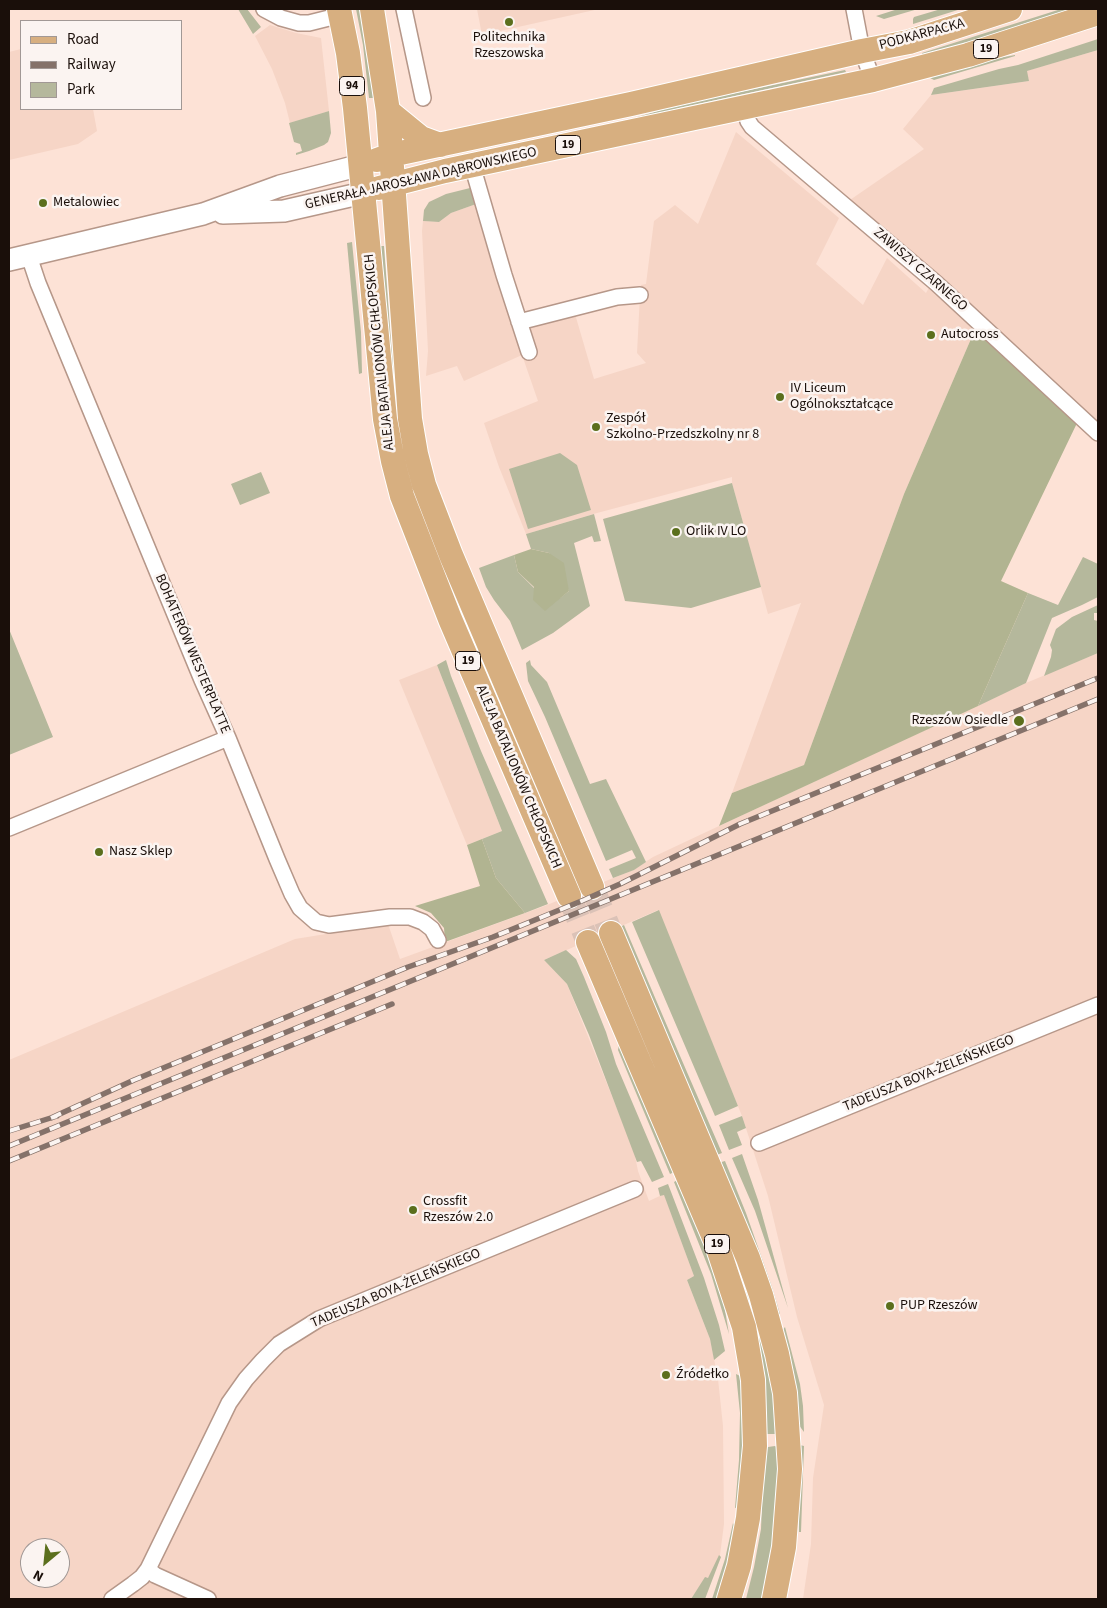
<!DOCTYPE html>
<html>
<head>
<meta charset="utf-8">
<style>
	body { margin:0 }
	#map { position:relative; width:1107px; height:1608px; overflow:hidden; background:#fde2d6; font-family:"Source Sans 3",sans-serif }
	canvas { display:block }
	.frame { position:absolute; inset:0; border:10px solid #1a0f0a; pointer-events:none }
	.legend { position:absolute; left:20px; top:20px; width:162px; height:90px; box-sizing:border-box; background:#fbf4f1; border:1px solid #a19895; margin:0; padding:6px 9px; list-style:none; font-size:15px; color:#1a0f0a }
	.legend li { display:flex; align-items:center; gap:10px; height:25px }
	.legend b { width:25px; border:1px solid #a19895 }
	.north { position:absolute; left:20px; top:1538px; width:50px; height:50px; box-sizing:border-box; background:#fbf4f1; border:1px solid #a19895; border-radius:50%; rotate:208deg; font-size:14px; font-weight:700; line-height:20px; text-align:center; color:#1a0f0a }
	.north::after { content:''; display:block; margin:auto; width:18px; height:22px; background:#5b6f1d; clip-path:polygon(50% 0,100% 100%,50% 72%,0 100%) }
</style>
</head>
<body>
<div id="map">
<canvas width="1107" height="1608"></canvas>
<div class="frame"></div>
<ul class="legend">
<li><b style="height:6px;background:#d7af80"></b>Road</li>
<li><b style="height:6px;background:#85726a"></b>Railway</li>
<li><b style="height:14px;background:#b5b89c"></b>Park</li>
</ul>
<div class="north">N</div>
</div>
<script>
const g = document.querySelector('canvas').getContext('2d');
g.lineJoin = 'round';
function fill(path, color) { g.fillStyle = color; g.fill(path, 'evenodd'); }
const shape = rows => new Path2D(rows.map(r => 'M' + r).join(''));
function trace(path, color, width, dash) { g.strokeStyle = color; g.lineWidth = width; g.lineCap = dash ? 'butt' : 'round'; g.setLineDash(dash || []); g.stroke(path); }
function write(font, color, halo, rows, align = 'center') {
  g.font = font + ' "Source Sans 3",sans-serif'; g.lineWidth = 5; g.setLineDash([]); g.textBaseline = 'middle'; g.strokeStyle = halo; g.fillStyle = color; for (const [text, x, y, turn = 0] of rows) {
    g.save(); g.translate(x, y); g.rotate((+turn || 0) * Math.PI / 180); g.textAlign = isNaN(turn) ? turn : align; if (halo) g.strokeText(text, 0, 0); g.fillText(text, 0, 0); g.restore();
  }
}
fill(shape([
	[477,9,599,9,482,35],
	[270,25,296,33,321,38,329,111,290,123,285,103,272,69,255,36],
	[21,49,21,109,93,109,97,131,78,144,9,160,9,52],
	[1098,50,1098,422,847,202,924,149,903,129,931,95,1029,81,1026,71],
	[736,132,839,218,816,264,863,305,887,258,926,293,931,284,977,325,904,494,804,765,732,793,801,603,768,614,732,483,732,477,597,513,526,534,499,467,484,423,538,401,522,355,464,381,457,366,426,376,428,351,422,231,423,221,439,222,451,213,479,203,527,330,530,326,575,314,594,379,646,363,637,353,640,295,641,285,646,284,654,221,675,205,698,224],
	[1098,653,1098,1599,803,1599,811,1544,813,1478,824,1405,797,1317,768,1196,742,1116,658,910,544,960,567,984,634,1151,638,1171,649,1201,664,1194,694,1276,687,1280,710,1339,718,1379,723,1426,724,1524,720,1555,708,1579,705,1578,691,1599,9,1599,9,1060,295,939,388,924,400,959,542,907,633,870,653,857,719,826,1026,683],
	[30,1548,60,1548,60,1578,30,1578],
	[437,665,502,831,467,845,399,680]
]), '#f6d5c6');
fill(shape([
	[238,9,247,9,261,27,253,34],
	[356,9,364,9,377,98,369,98,363,45],
	[898,9,918,9,884,19,876,16],
	[941,9,961,9,913,24,913,19,914,17],
	[1061,9,1085,9,923,59,922,53],
	[1098,39,1098,50,1027,71,1029,81,931,95,934,88,999,69,1018,65],
	[1015,55,1015,56,934,80,930,78,928,75,965,64],
	[845,70,846,72,679,108,618,126,617,123,678,105],
	[329,111,331,133,328,142,324,145,309,151,296,155,296,153,302,151,300,144,294,142,289,123],
	[474,187,479,203,451,213,439,222,423,221,424,210,429,202,446,194],
	[352,242,361,332,362,373,359,374,347,243],
	[377,246,384,246,391,341,397,397,582,890,577,892,474,649,414,502,397,435],
	[560,453,577,465,591,510,528,529,509,469],
	[261,472,270,493,240,505,231,484],
	[732,483,761,587,691,608,625,601,603,519],
	[594,514,601,541,594,542,592,536,574,543,590,606,553,633,522,650,510,621,494,600,486,587,479,568,514,555,518,572,534,588,560,598,569,591,549,553,531,549,526,534],
	[1083,557,1098,564,1098,597,1082,605,1052,618,1026,683,978,706,1028,593,1058,605],
	[1098,605,1098,613,1094,613,1094,620,1098,621,1098,653,1044,676,1051,657,1052,650,1050,645,1056,629,1072,617],
	[9,629,53,737,9,755],
	[446,660,451,676,481,751,548,904,525,913,496,878,482,839,502,831,437,665],
	[530,660,531,665,547,682,590,784,606,779,646,862,634,870,613,878,609,869,636,858,632,850,606,861,545,717,528,681,526,663],
	[659,910,738,1106,715,1116,632,922],
	[624,925,674,1042,722,1153,714,1156,618,928],
	[566,950,576,959,584,977,606,1032,616,1064,664,1177,652,1182,641,1161,637,1162,589,1035,567,984,544,960],
	[620,1040,676,1171,670,1174,618,1050],
	[742,1116,746,1128,737,1132,742,1145,729,1150,719,1125],
	[742,1154,758,1200,788,1308,755,1211,732,1158],
	[725,1161,746,1213,772,1287,780,1314,776,1314,718,1163],
	[701,1170,741,1268,771,1368,778,1434,765,1434],
	[679,1179,712,1256,724,1304,729,1334,711,1274,674,1182],
	[668,1184,704,1278,719,1325,725,1351,714,1360,710,1339,687,1280,694,1276,664,1195,660,1196,658,1188],
	[785,1327,800,1384,803,1406,804,1432,798,1424,781,1332],
	[736,1374,740,1376,745,1388,741,1506,735,1508,739,1460,740,1413],
	[800,1445,804,1446,801,1532,799,1532,797,1446],
	[775,1446,778,1448,780,1494,765,1599,746,1599,754,1567,761,1529,764,1452,768,1447],
	[733,1523,737,1531,720,1599,712,1599,725,1559],
	[719,1555,721,1557,705,1599,691,1599,705,1577,708,1578]
]), '#b5b89c');
fill(shape([
	[977,325,1078,421,1001,581,1028,593,978,706,719,826,732,793,804,765,904,494],
	[531,549,549,553,564,563,569,591,545,611,533,600,534,587,518,572,514,555],
	[482,839,496,878,525,913,445,942,444,928,431,913,415,906,480,886,467,845]
]), '#b1b491');
trace(shape([
	[592,887,611,933],
	[569,896,588,942]
]), '#dbc2b7', 24, [24, 12]);
const street = shape([
	[264,9,281,18,299,23,309,23,341,15],
	[404,9,423,98],
	[854,9,862,51,873,80],
	[744,108,748,121,752,127,936,283,1098,433],
	[472,165,504,275,529,352],
	[29,256,38,283,202,680,228,738,277,859,292,894,300,908,316,922,329,925,390,917,410,917,423,922,432,929,438,940],
	[519,322,617,297,640,295],
	[9,828,228,738],
	[759,1143,1098,1005],
	[148,1569,155,1575,208,1599],
	[112,1599,133,1584,142,1577,148,1569,229,1403,246,1379,263,1360,279,1344,319,1319,635,1189]
]);
const secondary = shape([
	[223,213,284,211,363,193],
	[9,260,203,214,280,186,361,165]
]);
const primary = shape([
	[339,9,348,53,355,108,385,419,393,461,402,496,450,619,569,896],
	[372,9,388,111,410,419,416,454,424,485,451,555,592,887],
	[388,111,421,138,440,145],
	[377,160,391,155,631,104,862,51,909,42,1010,9],
	[379,188,445,171,873,80,968,55,1098,13],
	[611,933,748,1258,761,1295,777,1354,785,1393,790,1469,784,1547,774,1599],
	[588,942,716,1242,744,1327,753,1380,755,1446,748,1518,739,1566,729,1599]
]);
trace(street, '#b69789', 18);
trace(secondary, '#b69789', 24);
trace(primary, '#fff', 26);
trace(street, '#fff', 15);
trace(secondary, '#fff', 21);
trace(primary, '#d7af80', 24);
const rail = shape([
	[51,1118,134,1080,408,967,493,937,584,900,620,884,740,824,1098,678],
	[9,1131,57,1116],
	[9,1146,1098,699],
	[9,1161,392,1004]
]);
trace(rail, '#85726a', 5.5);
trace(rail, '#fbf4f1', 4, [11]);
for (const [x, y, r, color] of [
	[509,22,5,"#5b6f1d"],
	[43,203,5,"#5b6f1d"],
	[931,335,5,"#5b6f1d"],
	[780,397,5,"#5b6f1d"],
	[596,427,5,"#5b6f1d"],
	[676,532,5,"#5b6f1d"],
	[1019,721,6,"#5b6f1d"],
	[99,852,5,"#5b6f1d"],
	[413,1210,5,"#5b6f1d"],
	[890,1306,5,"#5b6f1d"],
	[666,1375,5,"#5b6f1d"]
]) { const dot = new Path2D(); dot.arc(x, y, r, 0, 2 * Math.PI); g.fillStyle = color; g.fill(dot); trace(dot, '#fbf4f1', 2); }
for (const [x, y, w] of [
	[986,49,25],
	[352,86,25],
	[568,145,25],
	[468,661,25],
	[717,1244,25]
]) { const box = new Path2D(); box.roundRect(x - w / 2, y - 9.5, w, 19, 4); g.fillStyle = '#fbf4f1'; g.fill(box); trace(box, '#1a0f0a', 1); }
write('bold 12px', '#1a0f0a', null, [
	["19",986,49],
	["94",352,86],
	["19",568,145],
	["19",468,661],
	["19",717,1244]
]);
write('14px', '#1a0f0a', '#fbf4f1', [
	["PODKARPACKA",922,35,-15],
	["GENERAŁA JAROSŁAWA DĄBROWSKIEGO",421,179,-13],
	["ZAWISZY CZARNEGO",920,270,41],
	["ALEJA BATALIONÓW CHŁOPSKICH",380,352,-96],
	["BOHATERÓW WESTERPLATTE",192,654,67],
	["ALEJA BATALIONÓW CHŁOPSKICH",518,777,67],
	["TADEUSZA BOYA-ŻELEŃSKIEGO",929,1074,-22],
	["TADEUSZA BOYA-ŻELEŃSKIEGO",396,1289,-23]
]);
write('14px', '#1a0f0a', '#fbf4f1', [
	["Politechnika",509,38,"center"],
	["Rzeszowska",509,54,"center"],
	["Metalowiec",53,203],
	["Autocross",941,335],
	["IV Liceum",790,389],
	["Ogólnokształcące",790,405],
	["Zespół",606,419],
	["Szkolno-Przedszkolny nr 8",606,435],
	["Orlik IV LO",686,532],
	["Rzeszów Osiedle",1008,721,"right"],
	["Nasz Sklep",109,852],
	["Crossfit",423,1202],
	["Rzeszów 2.0",423,1218],
	["PUP Rzeszów",900,1306],
	["Źródełko",676,1375]
], 'left');
</script>
</body>
</html>
